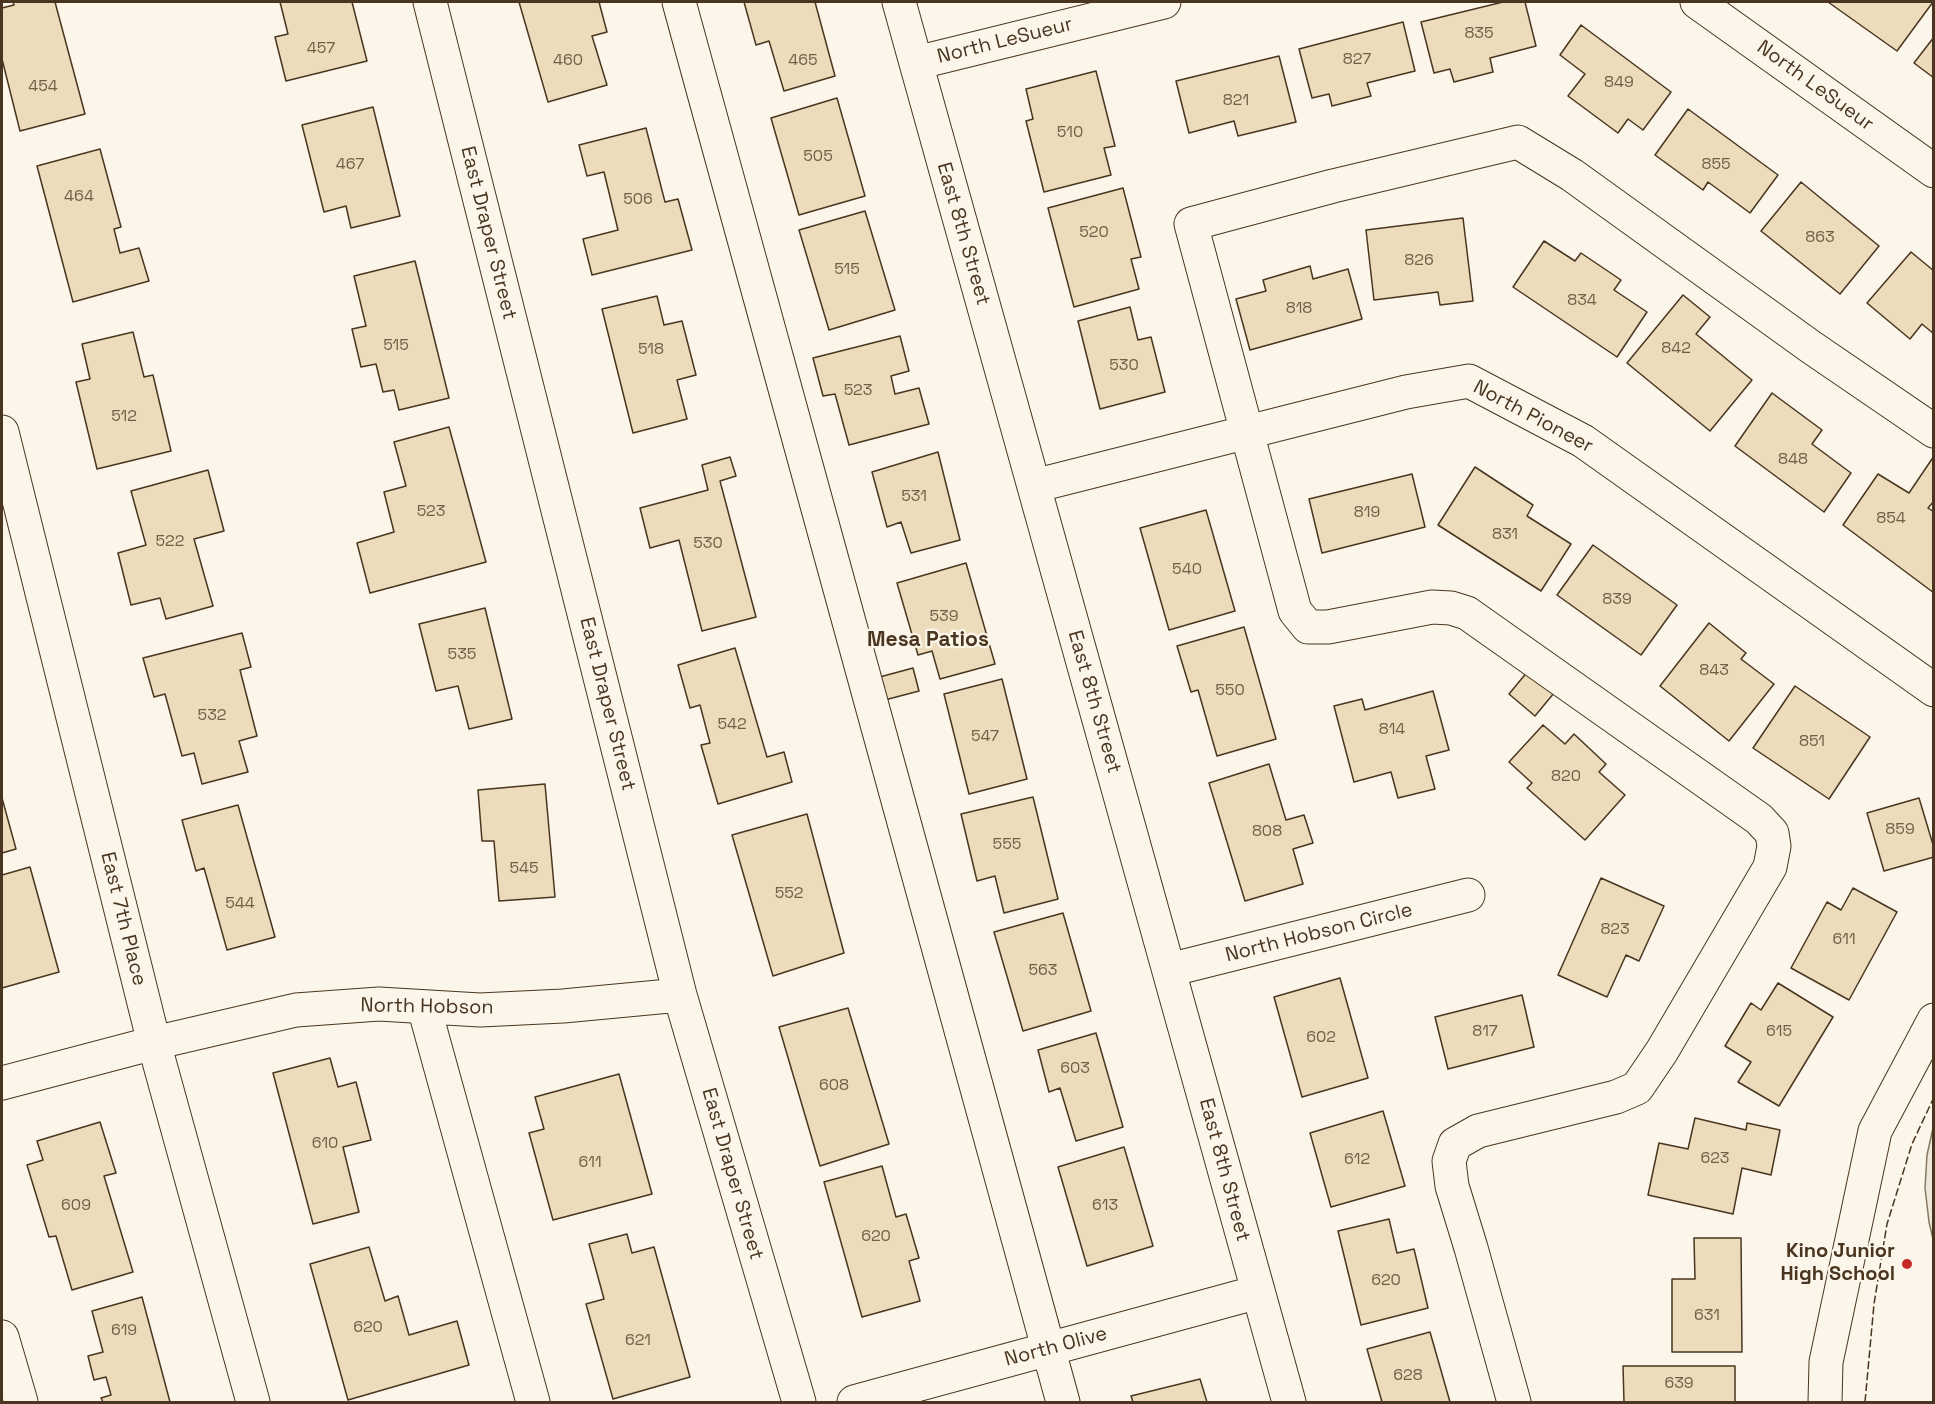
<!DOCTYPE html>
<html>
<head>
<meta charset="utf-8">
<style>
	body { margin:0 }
	#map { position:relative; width:1935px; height:1404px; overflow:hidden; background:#fbf6e9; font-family:"Space Grotesk",sans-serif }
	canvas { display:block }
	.frame { position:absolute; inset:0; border:3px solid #4a3520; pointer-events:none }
</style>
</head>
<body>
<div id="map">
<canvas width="1935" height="1404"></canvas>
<div class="frame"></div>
</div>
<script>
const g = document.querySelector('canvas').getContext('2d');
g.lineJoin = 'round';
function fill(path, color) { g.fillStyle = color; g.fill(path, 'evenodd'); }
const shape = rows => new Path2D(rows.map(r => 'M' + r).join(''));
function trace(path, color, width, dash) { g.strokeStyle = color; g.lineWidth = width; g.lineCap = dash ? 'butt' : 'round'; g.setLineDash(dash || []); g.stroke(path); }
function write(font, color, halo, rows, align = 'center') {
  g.font = font + ' "Space Grotesk",sans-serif'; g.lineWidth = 4.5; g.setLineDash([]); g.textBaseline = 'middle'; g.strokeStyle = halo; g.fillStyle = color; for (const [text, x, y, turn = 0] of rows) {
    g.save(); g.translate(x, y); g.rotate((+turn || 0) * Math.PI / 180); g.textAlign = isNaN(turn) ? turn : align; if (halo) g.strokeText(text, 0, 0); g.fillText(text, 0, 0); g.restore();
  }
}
const green = shape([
	[1933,1128,1933,1239,1929,1222,1925,1188,1927,1155,1933,1128]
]);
fill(green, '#ede6d9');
trace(green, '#887966', 1.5);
const building = shape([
	[13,2,55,2,85,114,20,131,2,59,2,8,14,5,13,2],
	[280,2,352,2,367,61,286,81,275,37,288,34,280,2],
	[519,2,599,2,607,32,592,36,607,85,548,102,519,2],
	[744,2,815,2,835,76,784,91,769,41,756,45,744,2],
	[1503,2,1525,2,1536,46,1490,58,1493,72,1454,82,1450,69,1434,73,1421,22,1503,2],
	[1828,2,1933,2,1897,51,1828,2],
	[1403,22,1415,71,1367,83,1371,96,1332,106,1329,94,1312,98,1299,49,1403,22],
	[1581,25,1671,92,1643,130,1628,119,1618,133,1568,96,1585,74,1560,55,1581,25],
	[1934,37,1934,78,1914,63,1934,37],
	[1279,56,1296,122,1238,136,1234,121,1189,133,1176,81,1279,56],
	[1096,71,1115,146,1104,148,1111,175,1044,192,1026,121,1033,119,1026,89,1096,71],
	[837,98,865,196,799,215,771,118,837,98],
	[373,107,400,216,351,228,346,206,324,212,302,125,373,107],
	[1688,109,1778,175,1750,213,1708,182,1703,190,1655,155,1688,109],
	[646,128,665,202,678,199,692,250,592,275,583,239,618,230,604,172,587,176,579,145,646,128],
	[100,149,121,227,114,229,120,253,139,248,149,281,73,302,37,166,100,149],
	[1801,182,1879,246,1840,294,1761,231,1801,182],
	[1123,188,1141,257,1131,259,1139,289,1074,307,1048,208,1123,188],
	[865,211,895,310,829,330,799,230,865,211],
	[1463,218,1473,301,1440,305,1438,292,1374,300,1366,230,1463,218],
	[1544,241,1575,261,1581,253,1621,280,1614,290,1647,312,1617,357,1513,287,1544,241],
	[1911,252,1934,271,1934,334,1922,324,1910,339,1867,303,1911,252],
	[415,261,449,398,399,410,394,390,383,392,376,364,361,367,352,329,366,326,354,276,415,261],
	[1310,266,1313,279,1348,269,1362,319,1250,350,1236,299,1266,291,1263,280,1310,266],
	[1683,295,1710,317,1696,334,1752,380,1710,431,1627,363,1683,295],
	[657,296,664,325,682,321,696,375,677,380,687,419,633,433,602,309,657,296],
	[1130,307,1138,340,1151,337,1165,392,1100,409,1078,321,1130,307],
	[133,332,144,377,153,375,171,451,97,469,76,382,90,379,82,344,133,332],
	[900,336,909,371,891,376,895,394,919,388,929,424,849,445,835,394,823,396,813,358,900,336],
	[1772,393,1822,430,1812,444,1851,473,1824,512,1735,446,1772,393],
	[449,427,486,562,370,593,357,543,394,532,384,492,406,486,394,442,449,427],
	[938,452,960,540,911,553,901,522,887,527,872,472,938,452],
	[1934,456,1934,501,1928,508,1934,512,1934,593,1843,525,1878,474,1909,493,1934,456],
	[730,457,736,476,720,481,756,617,702,631,679,540,650,548,640,508,708,490,702,465,730,457],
	[1475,467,1533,505,1527,516,1571,544,1541,591,1438,525,1475,467],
	[208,470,224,531,194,539,213,606,166,619,160,598,131,605,118,553,146,545,131,491,208,470],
	[1412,474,1425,527,1322,553,1309,499,1412,474],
	[1206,510,1235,611,1169,630,1140,528,1206,510],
	[1593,545,1677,605,1641,655,1557,595,1593,545],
	[966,563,995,664,940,679,932,651,918,655,897,583,966,563],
	[485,608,512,719,469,729,458,686,436,691,419,624,485,608],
	[1709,623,1746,653,1741,659,1774,684,1729,741,1660,686,1709,623],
	[1244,627,1276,739,1217,756,1198,690,1191,692,1177,646,1244,627],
	[242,633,251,667,240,670,257,736,239,741,248,772,202,784,194,753,182,756,165,694,154,697,143,658,242,633],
	[735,648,767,757,784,752,792,782,718,804,701,745,710,743,700,705,690,708,678,665,735,648],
	[913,668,919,691,881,701,876,678,913,668],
	[1528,671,1554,693,1535,716,1509,694,1528,671],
	[1002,679,1027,779,969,794,944,694,1002,679],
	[1795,686,1870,737,1829,799,1753,748,1795,686],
	[1433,691,1449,750,1426,756,1435,789,1398,798,1391,772,1354,782,1334,706,1362,699,1365,710,1433,691],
	[1543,725,1565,744,1574,734,1606,764,1599,772,1625,795,1585,840,1527,788,1532,783,1509,762,1543,725],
	[1269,764,1286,820,1304,815,1313,843,1293,849,1303,884,1245,901,1209,783,1269,764],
	[545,784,555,897,499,901,494,841,482,841,478,790,545,784],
	[1033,797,1058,899,1004,913,995,876,977,881,961,814,1033,797],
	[2,798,16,849,2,853,2,798],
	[1919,798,1934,848,1934,857,1884,871,1867,813,1919,798],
	[238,805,275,937,227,950,204,868,196,871,182,820,238,805],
	[807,814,844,953,773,976,732,835,807,814],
	[30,867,59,972,2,988,2,875,30,867],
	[1601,878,1664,906,1639,961,1626,955,1607,997,1558,975,1601,878],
	[1853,888,1897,912,1849,1000,1791,968,1827,902,1841,910,1853,888],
	[1063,913,1091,1011,1023,1031,994,932,1063,913],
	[1340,978,1368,1078,1302,1097,1274,997,1340,978],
	[1778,983,1833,1017,1779,1106,1738,1082,1751,1062,1725,1046,1751,1003,1761,1010,1778,983],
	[1522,995,1534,1047,1448,1069,1435,1017,1522,995],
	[848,1008,889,1144,820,1166,779,1027,848,1008],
	[1096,1033,1123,1127,1076,1141,1060,1088,1049,1092,1038,1050,1096,1033],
	[330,1058,338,1087,356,1082,371,1140,343,1147,359,1212,313,1224,273,1073,330,1058],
	[619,1074,652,1194,553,1220,529,1133,544,1129,535,1097,619,1074],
	[1383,1111,1405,1186,1331,1207,1310,1133,1383,1111],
	[1695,1118,1746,1130,1747,1123,1780,1130,1771,1175,1742,1168,1733,1214,1648,1195,1659,1143,1688,1149,1695,1118],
	[100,1122,116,1173,104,1176,133,1272,72,1290,56,1236,49,1237,27,1165,43,1160,37,1141,100,1122],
	[1124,1147,1153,1246,1087,1266,1058,1167,1124,1147],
	[882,1166,896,1217,906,1214,919,1258,909,1261,920,1301,862,1317,824,1182,882,1166],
	[1389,1219,1397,1253,1414,1249,1428,1308,1361,1325,1338,1231,1389,1219],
	[627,1234,632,1253,654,1247,690,1377,613,1399,586,1304,604,1299,589,1244,627,1234],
	[1694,1238,1741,1238,1742,1352,1672,1352,1672,1279,1695,1279,1694,1238],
	[369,1247,385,1301,398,1296,409,1335,457,1321,469,1365,348,1400,310,1264,369,1247],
	[142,1297,170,1402,103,1402,101,1398,111,1395,106,1377,94,1380,88,1356,103,1352,92,1311,142,1297],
	[1430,1332,1450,1402,1382,1402,1367,1349,1430,1332],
	[1623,1366,1735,1366,1735,1402,1624,1402,1623,1366],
	[1200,1379,1207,1402,1133,1402,1131,1396,1200,1379]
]);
fill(building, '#ecdcbc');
trace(building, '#4a3520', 1.5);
const minor = shape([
	[430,2,680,995,799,1402],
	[679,2,1063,1402],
	[899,2,1289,1402],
	[1697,2,1934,171],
	[916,63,1164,2],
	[2,432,154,1043,253,1402],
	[1034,486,1406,392,1469,381,1583,441,1934,690],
	[1169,970,1468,895],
	[424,1007,533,1402],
	[2,1083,154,1043,296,1010,379,1004,480,1010,563,1006,680,995],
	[2,1337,21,1402],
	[854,1402,1258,1292],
	[1514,1402,1471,1248,1452,1186,1449,1161,1455,1144,1478,1131,1616,1097,1637,1088,1662,1051,1770,867,1774,846,1772,833,1759,819,1467,613,1451,608,1432,607,1328,627,1308,627,1295,611,1191,224,1333,186,1518,142,1572,175,1811,347,1934,431],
	[1825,1402,1826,1362,1875,1131,1934,1020]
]);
trace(minor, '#4a3520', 35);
trace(minor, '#fbf6e9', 33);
trace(shape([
	[1865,1402,1874,1304,1887,1224,1912,1144,1934,1097]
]), '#4a3520', 1.5, [8, 3]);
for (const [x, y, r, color] of [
	[1907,1264,6,"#c62828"]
]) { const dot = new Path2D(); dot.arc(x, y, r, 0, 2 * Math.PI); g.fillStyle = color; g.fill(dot); trace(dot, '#fbf6e9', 2); }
write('16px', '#725f47', null, [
	["835",1479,34],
	["457",321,49],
	["827",1357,60],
	["460",568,61],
	["465",803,61],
	["849",1619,83],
	["454",43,87],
	["821",1236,101],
	["510",1070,133],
	["505",818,157],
	["467",350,165],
	["855",1716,165],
	["464",79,197],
	["506",638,200],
	["520",1094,233],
	["863",1820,238],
	["826",1419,261],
	["515",847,270],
	["834",1582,301],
	["818",1299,309],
	["515",396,346],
	["842",1676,349],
	["518",651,350],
	["530",1124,366],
	["523",858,391],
	["512",124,417],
	["848",1793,460],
	["531",914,497],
	["523",431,512],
	["819",1367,513],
	["854",1891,519],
	["831",1505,535],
	["522",170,542],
	["530",708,544],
	["540",1187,570],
	["839",1617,600],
	["539",944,617],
	["535",462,655],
	["843",1714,671],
	["550",1230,691],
	["532",212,716],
	["542",732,725],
	["814",1392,730],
	["547",985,737],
	["851",1812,742],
	["820",1566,777],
	["859",1900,830],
	["808",1267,832],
	["555",1007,845],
	["545",524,869],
	["552",789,894],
	["544",240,904],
	["823",1615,930],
	["611",1844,940],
	["563",1043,971],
	["817",1485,1032],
	["615",1779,1032],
	["602",1321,1038],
	["603",1075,1069],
	["608",834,1086],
	["610",325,1144],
	["623",1715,1159],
	["612",1357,1160],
	["611",590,1163],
	["609",76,1206],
	["613",1105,1206],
	["620",876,1237],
	["620",1386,1281],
	["631",1707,1316],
	["620",368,1328],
	["619",124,1331],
	["621",638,1341],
	["628",1408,1376],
	["639",1679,1384]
]);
write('20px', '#4a3520', '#fbf6e9', [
	["North LeSueur",1005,41,-14],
	["North LeSueur",1815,86,36],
	["East Draper Street",488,233,76],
	["East 8th Street",963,234,74],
	["North Pioneer",1533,417,28],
	["East 8th Street",1094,702,74],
	["East Draper Street",607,704,76],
	["East 7th Place",123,919,76],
	["North Hobson Circle",1319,933,-14],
	["North Hobson",427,1007,1],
	["East 8th Street",1224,1170,75],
	["East Draper Street",732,1174,74],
	["North Olive",1056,1347,-15]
]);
write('bold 20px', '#4a3520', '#fbf6e9', [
	["Kino Junior",1895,1252],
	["High School",1895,1275]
], 'right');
write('bold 21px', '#4a3520', '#fbf6e9', [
	["Mesa Patios",928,640]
]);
</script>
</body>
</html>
